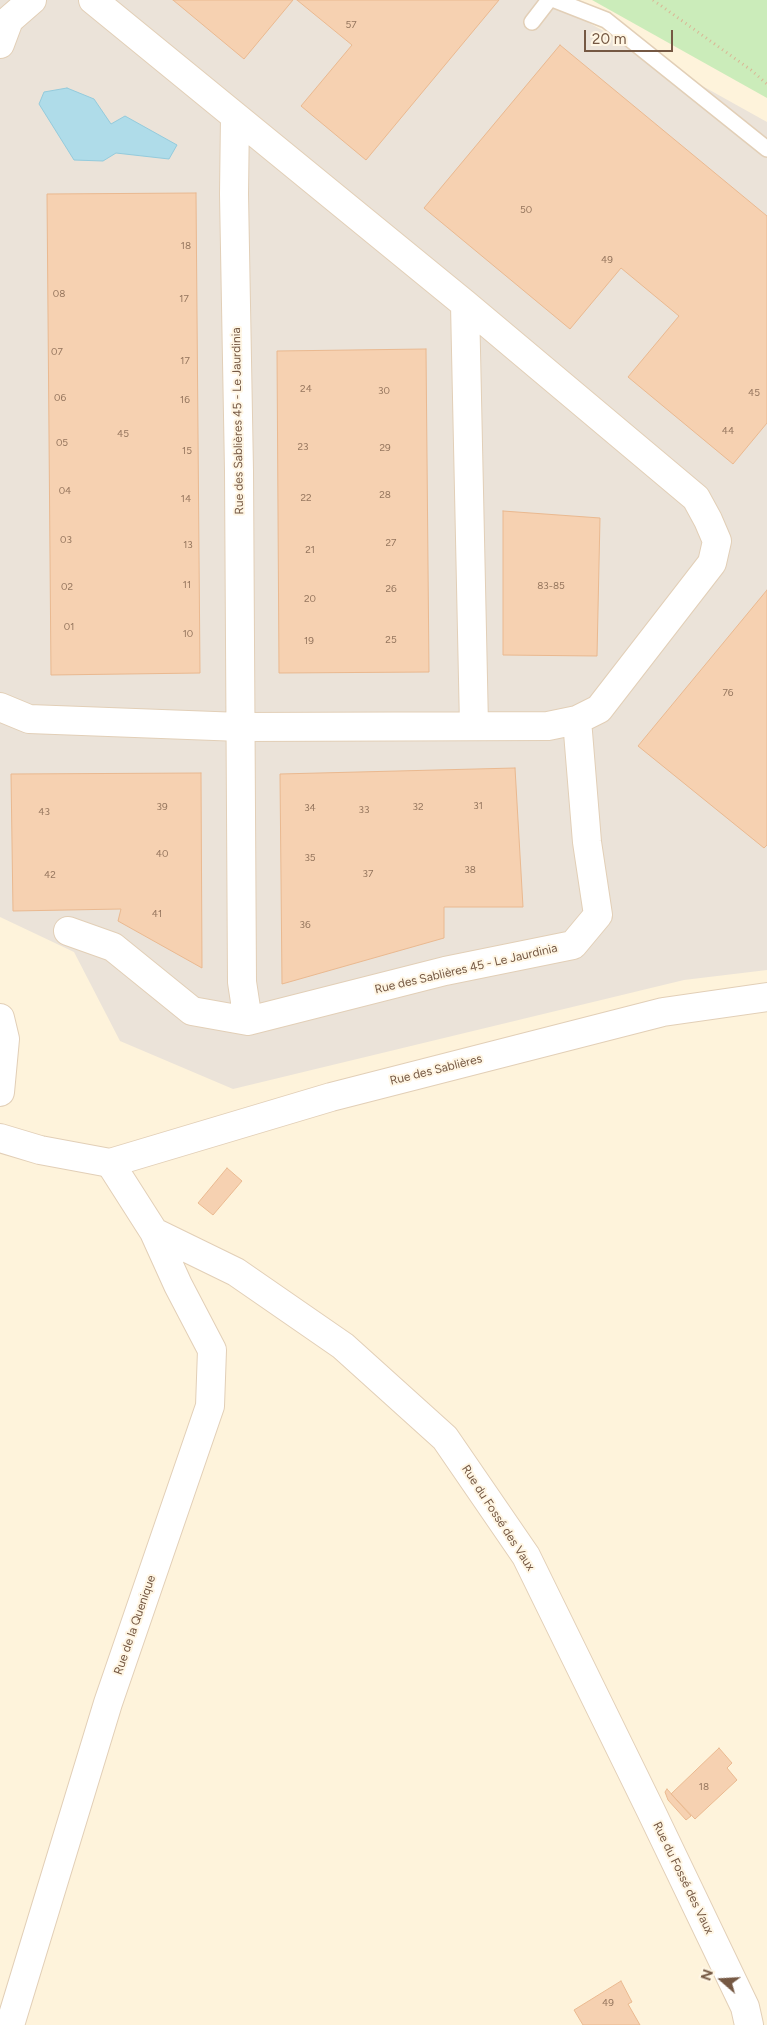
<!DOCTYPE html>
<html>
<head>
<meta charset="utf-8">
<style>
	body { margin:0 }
	#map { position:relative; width:767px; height:2025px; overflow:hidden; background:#fef3db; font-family:Figtree,sans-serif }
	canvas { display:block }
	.north { position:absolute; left:697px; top:1955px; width:50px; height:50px; -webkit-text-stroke:4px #fff6e4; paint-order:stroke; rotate:289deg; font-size:14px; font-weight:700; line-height:20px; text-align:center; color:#755843 }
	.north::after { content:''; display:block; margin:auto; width:18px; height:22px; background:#755843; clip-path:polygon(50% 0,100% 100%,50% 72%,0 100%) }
	.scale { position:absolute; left:584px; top:30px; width:89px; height:22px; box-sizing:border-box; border:2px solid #755843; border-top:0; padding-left:6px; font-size:15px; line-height:18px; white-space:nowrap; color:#755843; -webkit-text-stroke:4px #fff6e4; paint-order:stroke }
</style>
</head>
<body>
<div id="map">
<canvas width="767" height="2025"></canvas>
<div class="north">N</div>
<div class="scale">20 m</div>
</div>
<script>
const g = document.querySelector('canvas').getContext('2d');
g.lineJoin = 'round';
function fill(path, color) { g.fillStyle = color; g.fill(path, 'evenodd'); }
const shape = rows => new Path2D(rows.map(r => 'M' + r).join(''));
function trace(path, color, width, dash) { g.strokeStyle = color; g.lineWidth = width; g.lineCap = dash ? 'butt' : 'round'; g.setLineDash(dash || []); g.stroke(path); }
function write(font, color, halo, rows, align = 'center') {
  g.font = font + ' Figtree,sans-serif'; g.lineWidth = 4; g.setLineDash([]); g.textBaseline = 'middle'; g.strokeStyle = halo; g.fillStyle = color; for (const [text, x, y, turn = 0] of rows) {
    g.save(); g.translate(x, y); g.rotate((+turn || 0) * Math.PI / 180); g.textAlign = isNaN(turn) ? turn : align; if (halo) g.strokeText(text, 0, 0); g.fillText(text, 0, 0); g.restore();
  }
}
fill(shape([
	[0,0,548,0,767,122,767,970,684,980,233,1089,120,1041,74,952,0,917]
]), '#ebe3d9');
fill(shape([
	[592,0,767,0,767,98]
]), '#cbecba');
const water = shape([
	[67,88,94,99,111,124,125,116,177,145,169,159,116,153,103,161,74,160,39,104,44,92,67,88]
]);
fill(water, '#afdce9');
trace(water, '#94cbdc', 1);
const building = shape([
	[173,0,293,0,244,59,173,0],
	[297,0,499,0,366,160,301,106,352,45,297,0],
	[560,45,767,216,767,423,733,464,628,377,679,316,621,268,570,329,424,208,560,45],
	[196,193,200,673,51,675,47,194,196,193],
	[426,349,429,672,279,673,277,351,426,349],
	[503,511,600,518,597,656,503,655,503,511],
	[767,590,767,845,764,848,638,746,767,590],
	[515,768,523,907,444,907,444,938,282,984,280,774,515,768],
	[201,773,202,968,118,921,121,909,13,911,11,774,201,773],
	[227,1168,242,1181,213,1215,198,1203,227,1168],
	[719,1748,732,1763,727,1768,737,1780,695,1819,671,1794,719,1748],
	[667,1789,691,1816,686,1820,668,1800,665,1792,667,1789],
	[621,1981,632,2002,628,2004,640,2025,583,2025,574,2010,621,1981]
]);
fill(building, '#f6d1b1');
trace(building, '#eab990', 1);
const service = shape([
	[555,0,606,20,767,149],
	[532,22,549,0]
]);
const minor = shape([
	[0,44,9,20,32,0],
	[235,116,234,194,239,471,242,982,248,1021],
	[465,304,474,726],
	[0,707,29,719,241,727,548,726,577,720,599,709,712,563,717,541,708,520,696,498,465,304,93,0],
	[68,931,113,947,192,1011,248,1021,445,971,573,945,598,915,587,842,577,720],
	[154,1232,236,1272,343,1346,445,1438,526,1556,651,1811,745,2007,749,2025],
	[10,2025,108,1703,210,1406,212,1350,178,1285,154,1232,110,1163]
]);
const tertiary = shape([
	[0,1018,5,1039,0,1092],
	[0,1138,40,1150,110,1163,331,1097,663,1012,767,997]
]);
trace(service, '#e2cfb7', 18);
trace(minor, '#e2cfb7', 30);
trace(tertiary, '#e2cfb7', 30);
trace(shape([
	[653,0,751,70,767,84]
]), '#dab595', 3, [1, 4]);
trace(service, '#fff', 15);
trace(minor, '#fff', 28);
trace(tertiary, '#fff', 28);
write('10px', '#95765e', null, [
	["57",351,25],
	["50",526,210],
	["18",186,246],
	["49",607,260],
	["08",59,294],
	["17",184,299],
	["07",57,352],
	["17",185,361],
	["24",306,389],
	["30",384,391],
	["45",754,393],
	["06",60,398],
	["16",185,400],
	["44",728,431],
	["45",123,434],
	["05",62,443],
	["23",303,447],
	["29",385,448],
	["15",187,451],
	["04",65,491],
	["28",385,495],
	["22",306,498],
	["14",186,499],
	["03",66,540],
	["27",391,543],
	["13",188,545],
	["21",310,550],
	["11",187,585],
	["83-85",551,586],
	["02",67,587],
	["26",391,589],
	["20",310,599],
	["01",69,627],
	["10",188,634],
	["25",391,640],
	["19",309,641],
	["76",728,693],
	["31",478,806],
	["39",162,807],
	["32",418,807],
	["34",310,808],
	["33",364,810],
	["43",44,812],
	["40",162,854],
	["35",310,858],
	["38",470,870],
	["37",368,874],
	["42",50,875],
	["41",157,914],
	["36",305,925],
	["18",704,1787],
	["49",608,2003]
]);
write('12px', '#755843', '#fff6e4', [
	["Rue des Sablières 45 - Le Jaurdinia",238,421,-91],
	["Rue des Sablières 45 - Le Jaurdinia",466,969,-13],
	["Rue des Sablières",436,1070,-14],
	["Rue du Fossé des Vaux",498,1518,57],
	["Rue de la Quenique",135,1625,-71],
	["Rue du Fossé des Vaux",683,1878,64]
]);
</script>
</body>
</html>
